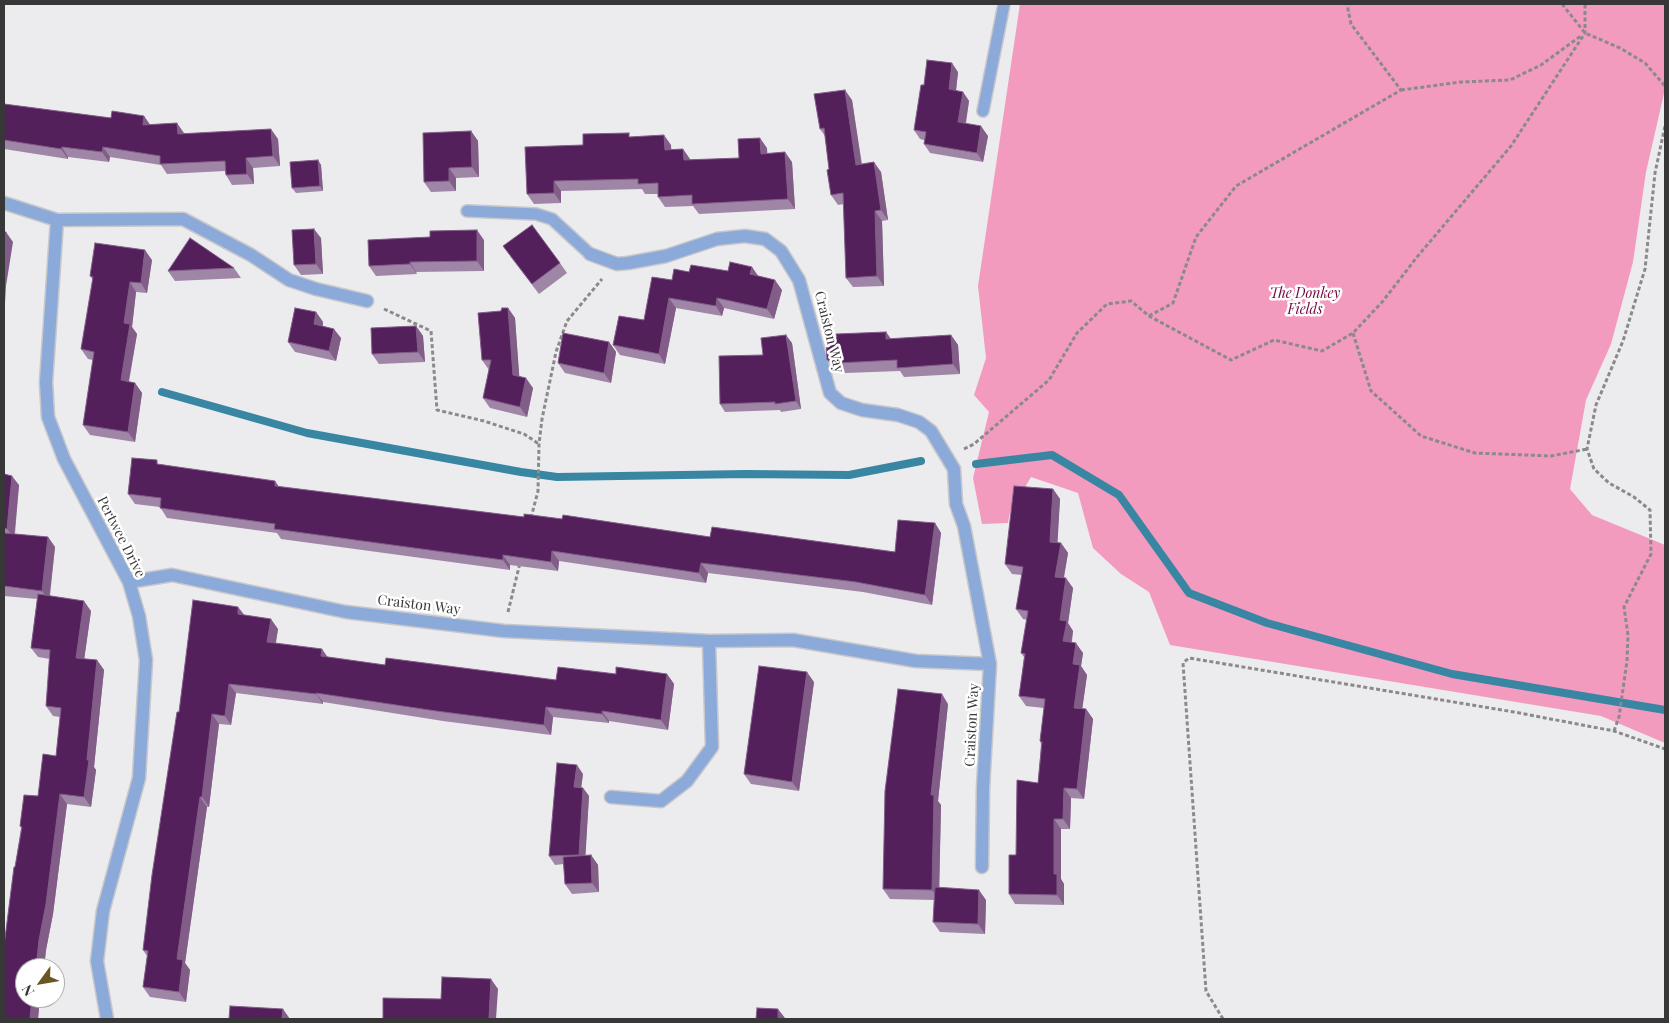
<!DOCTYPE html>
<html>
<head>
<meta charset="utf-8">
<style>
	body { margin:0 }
	#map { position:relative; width:1669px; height:1023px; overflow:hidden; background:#ececef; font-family:"Playfair Display",serif }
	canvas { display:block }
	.frame { position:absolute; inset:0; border:5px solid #373738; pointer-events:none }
	.north { position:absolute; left:15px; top:958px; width:50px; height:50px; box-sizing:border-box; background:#fff; border:1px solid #afafaf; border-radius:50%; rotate:238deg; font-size:14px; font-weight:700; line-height:20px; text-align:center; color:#373738 }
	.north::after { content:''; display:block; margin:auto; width:18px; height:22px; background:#695624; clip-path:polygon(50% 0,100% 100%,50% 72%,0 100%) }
</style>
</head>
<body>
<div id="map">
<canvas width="1669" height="1023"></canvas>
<div class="frame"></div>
<div class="north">N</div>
</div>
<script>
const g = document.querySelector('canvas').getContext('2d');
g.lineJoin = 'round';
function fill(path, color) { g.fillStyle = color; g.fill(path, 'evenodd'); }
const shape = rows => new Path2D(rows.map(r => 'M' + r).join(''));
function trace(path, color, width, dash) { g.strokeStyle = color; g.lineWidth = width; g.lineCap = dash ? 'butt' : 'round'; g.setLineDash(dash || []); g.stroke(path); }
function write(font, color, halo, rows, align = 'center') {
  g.font = font + ' "Playfair Display",serif'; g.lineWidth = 5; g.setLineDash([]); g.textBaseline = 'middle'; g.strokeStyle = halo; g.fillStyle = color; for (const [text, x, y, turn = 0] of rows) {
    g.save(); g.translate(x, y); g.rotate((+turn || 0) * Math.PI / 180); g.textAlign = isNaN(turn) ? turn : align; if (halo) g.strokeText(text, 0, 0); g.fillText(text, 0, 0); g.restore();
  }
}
fill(shape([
	[1020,4,1665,4,1665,89,1646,172,1633,262,1611,344,1586,400,1570,489,1592,515,1665,545,1665,743,1601,716,1170,645,1149,592,1121,574,1093,548,1078,493,1031,477,1010,512,1008,523,982,524,973,478,989,412,974,395,986,358,978,286]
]), '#f39abf');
trace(shape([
	[162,392,307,433,521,472,557,477,745,474,849,475,921,461],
	[976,464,1052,455,1119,495,1189,593,1267,623,1452,674,1665,710]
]), '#3986a3', 8);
const lane = shape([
	[983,111,1004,4],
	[467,211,536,214,552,219,590,254]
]);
const street = shape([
	[4,203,57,220,183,219,251,255,289,280,316,289,367,301],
	[57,220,46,382,48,417,64,459,129,582,139,616,146,660,139,778,103,911,97,961,107,1019],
	[590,254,617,264,628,263,666,256,717,239,745,236,765,239,781,251,799,280,830,393,841,403,862,410,898,415,919,422,931,431,954,469,956,504,964,526,990,664,983,788,982,867],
	[129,582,172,575,346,612,504,631,709,641,793,640,916,661,990,664],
	[611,797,661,801,687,781,712,747,709,641]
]);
trace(lane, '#c8c8ca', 14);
trace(street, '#c8c8ca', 15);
trace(shape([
	[1562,4,1585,33,1620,48,1645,63,1665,86],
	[1401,90,1461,82,1510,80,1541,65,1582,35],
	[384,309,431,331,437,410,484,421,524,434,539,444],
	[1149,316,1173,303,1196,237,1236,186,1401,90,1351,24,1347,4],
	[1353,333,1371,391,1421,436,1475,453,1551,456,1587,449],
	[964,449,974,444,1049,380,1077,333,1107,304,1131,301,1149,316,1231,360,1274,340,1322,351,1353,333,1383,301,1417,257,1511,146,1585,33,1585,4],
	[531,518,538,491,539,444,542,419,556,352,567,321,602,279],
	[508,612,520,563],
	[1614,731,1619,717,1627,661,1628,635,1624,607,1651,554,1650,510,1634,497,1609,483,1594,469,1587,449,1596,405,1623,341,1645,269,1655,173,1665,126],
	[1223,1019,1206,991,1183,663,1189,658,1514,712,1614,731,1665,749]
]), '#8a8a8c', 3, [4, 2.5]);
trace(lane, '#8baada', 11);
trace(street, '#8baada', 12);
fill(shape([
	[958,72,956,91,963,92,969,101,966,124,988,136,983,162,930,153,924,144,924,140,920,139,914,130,924,85],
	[852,100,862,164,881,172,888,220,882,221,884,286,853,287,846,278,844,204,838,205,831,195,829,169,825,136,820,129],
	[4,104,111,118,144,116,150,125,184,133,278,139,280,166,253,168,254,184,232,185,226,175,225,171,167,174,161,165,110,157,109,162,68,157,68,159,4,149],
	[471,131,478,141,479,177,456,178,456,191,431,192,424,182],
	[632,137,671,145,671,149,683,149,690,160,739,158,767,148,767,154,792,162,795,209,699,214,693,206,665,207,658,197,658,194,645,194,642,189,561,191,561,203,534,204,527,194,583,145],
	[318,160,321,165,323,191,296,193,292,188],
	[321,238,323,274,301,275,294,265],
	[484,240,484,271,416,272,417,274,376,276,369,266],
	[510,256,560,263,567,273,539,294],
	[152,260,147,293,136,292,132,327,137,334,129,382,135,383,142,393,135,442,90,435,83,425,93,360,88,359,81,349,93,280,90,276],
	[234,268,241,278,175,281,168,271],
	[689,272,759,276,782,290,774,319,724,308,722,316,676,308,665,364,620,355,613,345,644,320,672,280],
	[508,308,515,318,519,377,533,388,527,417,490,408,483,398,489,370,482,360,501,311],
	[316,312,323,322,323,326,341,338,336,361,295,352,288,342],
	[416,326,423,336,425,362,379,364,372,354],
	[886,332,891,339,951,335,958,345,960,374,904,377,900,371,845,373,843,370,834,370,827,360,837,337],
	[609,342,616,352,611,383,565,373,558,363],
	[792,343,801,409,781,412,780,410,725,412,720,404,763,355],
	[160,464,279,487,524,517,710,537,895,552,935,523,941,533,932,605,863,592,708,573,706,583,559,561,558,571,510,565,510,570,281,539,277,533,167,518,160,507,135,504,128,494],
	[4,474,19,485,15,534,48,537,55,547,50,596,91,611,84,659,97,660,104,670,94,767,96,770,91,807,67,804,53,914,46,950,44,968,25,968,40,998,38,1019,4,1019,15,867,21,828,20,826,38,796,56,756,60,717,53,716,46,706,50,659,38,657,31,648,37,599,4,596],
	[1053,489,1060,499,1057,543,1061,543,1068,553,1064,578,1073,588,1068,623,1073,631,1072,642,1083,653,1081,666,1087,675,1082,709,1086,709,1093,719,1084,799,1071,798,1070,829,1061,829,1061,879,1064,884,1064,905,1015,904,1009,894,1016,855,1038,783,1041,744,1040,741,1044,708,1026,706,1019,696,1024,657,1021,653,1027,620,1023,619,1016,609,1022,575,1012,574,1005,564],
	[238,607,244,615,278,629,276,643,327,657,385,665,556,680,616,674,667,674,674,684,668,730,609,721,609,723,553,717,551,735,443,721,323,702,323,704,236,693,231,725,219,724,209,807,207,807,185,963,190,970,186,1002,150,997,143,987,147,956,143,950],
	[814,682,799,791,751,784,744,774],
	[948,704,938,801,941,805,939,888,986,900,985,934,940,932,933,922,934,900,890,899,883,889],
	[583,774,581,788,583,788,589,796,585,856,591,855,598,865,599,892,572,894,565,884,564,864,555,865,549,856]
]), '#a086a6');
fill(shape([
	[952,63,958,72,955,99,949,89],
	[845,90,852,100,863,175,856,165],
	[963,92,969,101,964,132,958,122],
	[144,116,151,126,143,125],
	[177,123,184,133,178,134],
	[981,126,988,136,983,162,977,153],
	[271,129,278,139,280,166,273,156],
	[471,131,478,141,479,177,472,167],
	[664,135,671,145,672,160,665,150],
	[760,138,767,148,768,164,761,154],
	[62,147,68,157,68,159,61,149],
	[103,147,110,157,109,162,102,152],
	[683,149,690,159,691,170,684,160],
	[785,152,792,162,795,209,788,199],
	[246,158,253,168,254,184,247,174],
	[318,160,321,165,323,191,320,186],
	[874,162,881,172,888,220,881,210],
	[449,168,456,178,456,191,449,181],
	[554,181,561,191,561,203,554,193],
	[875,211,882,221,884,286,877,276],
	[314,229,321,238,323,274,316,264],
	[477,230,484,240,484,271,477,261],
	[6,232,13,242,6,286,4,320,4,247],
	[145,250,152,260,147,293,141,283],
	[410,262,416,272,417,274,410,264],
	[752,267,759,277,750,274],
	[775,280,782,290,774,319,767,309],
	[130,282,136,292,132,327,137,334,127,390,121,380,124,323],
	[669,298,676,308,665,364,659,354],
	[717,298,724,308,722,316,716,306],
	[508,308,515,318,520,385,513,375],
	[316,312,323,322,321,334,314,324],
	[416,326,423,336,425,362,418,352],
	[334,329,341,338,336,361,329,351],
	[886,332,893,342,886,339],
	[786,335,792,343,801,409,796,401],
	[951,335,958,345,960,374,953,364],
	[609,342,616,352,611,383,604,373],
	[526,378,533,388,527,417,520,407],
	[135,383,142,393,135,442,128,432],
	[12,476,19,485,14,538,7,529],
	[275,481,282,491,275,486],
	[1053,489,1060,499,1057,552,1050,542],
	[935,523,941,533,932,605,925,595],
	[48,537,55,547,49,600,42,591],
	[1061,543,1068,553,1062,586,1055,577],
	[552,551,559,561,558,571,551,562],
	[503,555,510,565,510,570,503,560],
	[701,563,708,573,706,583,699,573],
	[1066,578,1073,588,1068,623,1073,631,1070,650,1063,641,1060,620],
	[84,601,91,611,83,668,76,658],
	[238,607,245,616,238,614],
	[271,619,278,629,274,652,267,642],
	[1076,643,1083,653,1081,666,1087,675,1081,718,1074,708,1073,664],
	[322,649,329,659,321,656],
	[97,660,104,670,94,767,96,770,91,807,84,797,87,760],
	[807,672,814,682,799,791,792,782],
	[667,674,674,684,668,730,661,720],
	[229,684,236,693,231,725,225,716],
	[316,693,323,702,323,704,316,694],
	[942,694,948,704,938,801,941,805,939,900,932,890,931,795],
	[546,707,553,717,551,735,544,725],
	[1086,709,1093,719,1084,799,1077,789],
	[602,711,609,721,609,723,602,714],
	[212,714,219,724,209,807,202,797],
	[577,765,583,774,580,796,574,787],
	[583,788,589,796,585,864,579,855],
	[1064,788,1071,798,1070,829,1063,819],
	[60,794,67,804,53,914,46,950,44,968,36,968,39,940],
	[200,797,207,807,185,963,190,970,186,1002,179,992,177,959],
	[1054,819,1061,829,1061,879,1064,884,1064,905,1057,895,1054,874],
	[591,855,598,865,599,892,592,883],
	[979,890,986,900,985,934,978,924],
	[491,979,498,989,496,1019,489,1019],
	[32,998,40,998,38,1019,30,1018],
	[283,1009,290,1019,282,1019],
	[778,1009,785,1018,785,1019,778,1019]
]), '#825d88');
const building = shape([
	[927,60,952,63,949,89,963,92,958,122,981,126,977,153,924,144,926,132,914,130,921,85,924,85,927,60],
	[845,90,856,165,874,162,881,210,875,211,877,276,846,278,843,193,831,195,827,170,829,169,824,128,820,129,814,94,845,90],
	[4,104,111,118,112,111,144,116,143,125,177,123,178,134,271,129,273,156,246,158,247,174,226,175,225,161,160,164,160,156,103,147,102,152,62,147,61,149,4,140,4,104],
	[471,131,472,167,449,168,449,181,424,182,423,133,471,131],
	[629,133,629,137,664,135,665,150,683,149,684,160,739,158,738,139,760,138,761,154,785,152,788,199,692,204,692,195,658,197,658,183,638,184,638,179,554,181,554,193,527,194,525,147,583,145,583,134,629,133],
	[318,160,320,186,292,188,290,162,318,160],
	[532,225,560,263,532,284,503,246,532,225],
	[314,229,316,264,294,265,292,230,314,229],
	[477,230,477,261,410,262,410,264,369,266,368,240,430,237,430,231,477,230],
	[4,232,6,232,4,247,4,232],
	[190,238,234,268,168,271,190,238],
	[95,243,145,250,141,283,130,282,124,323,130,324,121,380,135,383,128,432,83,425,94,352,81,349,93,277,90,276,95,243],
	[730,262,752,267,750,274,775,280,767,309,717,298,716,306,669,298,659,354,613,345,619,316,644,320,652,277,672,280,674,269,689,272,691,265,728,271,730,262],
	[295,308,316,312,314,324,334,329,329,351,288,342,295,308],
	[502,308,508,308,513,375,526,378,520,407,483,398,491,360,482,360,478,313,501,311,502,308],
	[416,326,418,352,372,354,371,328,416,326],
	[886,332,886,339,951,335,953,364,897,368,897,360,838,363,838,360,827,360,826,337,837,337,836,334,886,332],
	[563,333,609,342,604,373,558,363,563,333],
	[786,335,796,401,775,404,775,402,720,404,719,356,763,355,761,338,786,335],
	[132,458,157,460,157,464,275,481,275,486,524,517,524,514,562,519,563,515,710,537,712,527,895,552,898,520,935,523,925,595,856,582,701,563,699,573,552,551,551,562,503,555,503,560,274,529,275,524,160,508,161,498,128,494,132,458],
	[4,474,12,476,7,529,4,528,4,474],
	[1014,486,1053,489,1050,542,1061,543,1055,577,1066,578,1060,620,1067,621,1063,641,1076,643,1073,664,1080,665,1074,708,1086,709,1077,789,1064,788,1063,819,1054,819,1054,874,1057,874,1057,895,1009,894,1009,855,1016,855,1017,780,1038,783,1042,742,1040,741,1045,699,1019,696,1025,654,1021,653,1028,611,1016,609,1023,567,1005,564,1014,486],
	[4,533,48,537,42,591,4,586,4,533],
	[38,594,84,601,76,658,97,660,87,760,89,760,84,797,60,794,46,904,39,940,36,968,25,968,25,998,32,998,30,1018,39,1019,4,1019,4,946,14,867,15,867,22,827,20,826,24,795,38,796,43,754,56,756,61,708,46,706,50,650,31,648,38,594],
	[193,600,238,607,238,614,271,619,267,642,322,649,321,656,385,665,386,658,556,680,558,667,616,674,616,667,667,674,661,720,602,711,602,714,546,707,544,725,436,711,316,693,316,694,229,684,225,716,212,714,202,797,200,797,177,959,183,960,179,992,143,987,148,951,143,950,152,875,177,712,179,712,193,600],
	[759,666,807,672,792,782,744,774,759,666],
	[898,689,942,694,931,795,934,795,932,890,883,889,885,791,898,689],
	[557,763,577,765,574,787,583,788,579,855,549,856,557,763],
	[591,855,592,883,565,884,563,857,591,855],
	[935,887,979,890,978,924,933,922,935,887],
	[442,977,491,979,489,1019,383,1019,383,998,441,999,442,977],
	[230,1006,283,1009,282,1019,229,1019,230,1006],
	[757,1008,778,1009,778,1019,756,1019,757,1008]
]);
fill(building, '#54205c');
trace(building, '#825d88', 1);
write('italic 14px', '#700442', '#fff', [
	["The Donkey",1305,294],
	["Fields",1305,310]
]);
write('14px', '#373738', '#fff', [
	["Craiston Way",829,332,76],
	["Pertwee Drive",121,537,63],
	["Craiston Way",419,605,7],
	["Craiston Way",972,725,-87]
]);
</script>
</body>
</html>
